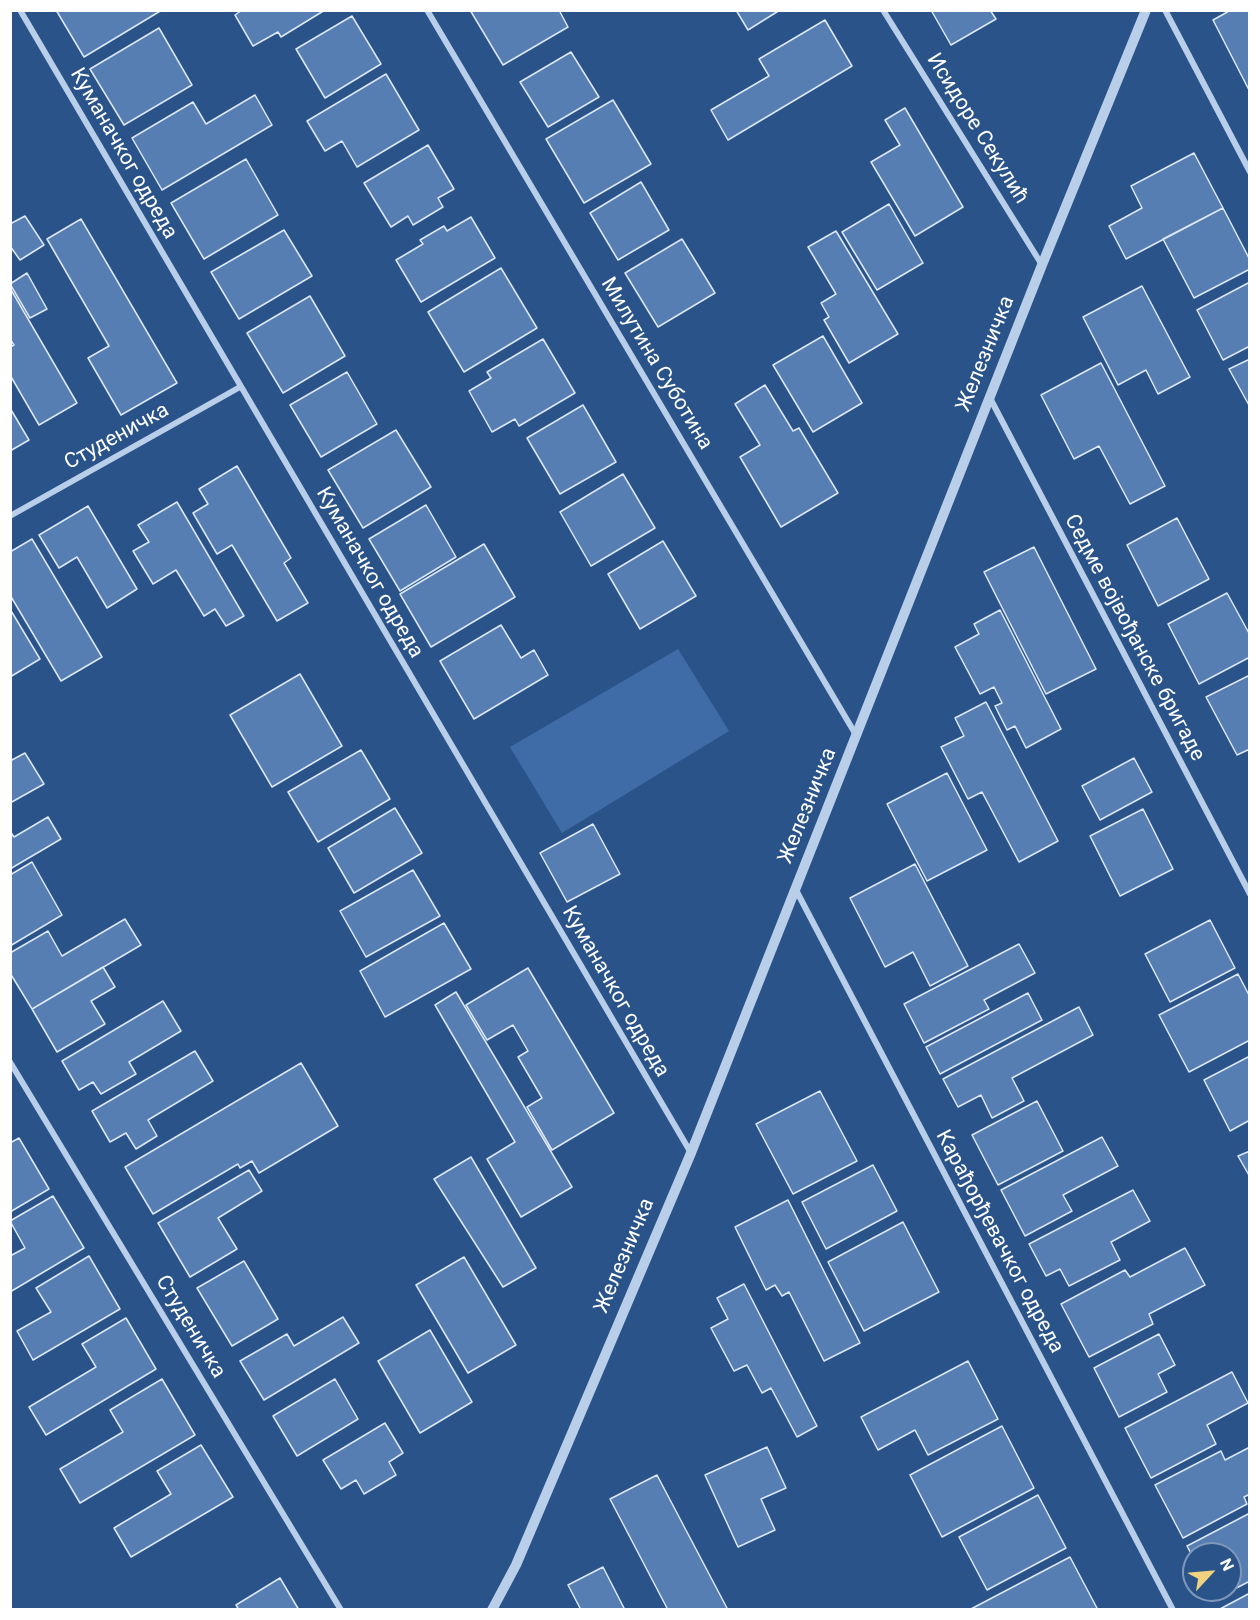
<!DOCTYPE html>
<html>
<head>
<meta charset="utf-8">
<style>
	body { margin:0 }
	#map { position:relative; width:1260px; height:1620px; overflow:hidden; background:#2a538a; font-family:Roboto,sans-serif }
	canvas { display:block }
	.frame { position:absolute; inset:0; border:12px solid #fff; pointer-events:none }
	.north { position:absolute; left:1182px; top:1542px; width:60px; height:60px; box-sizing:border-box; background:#2a538a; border:2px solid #7f98b9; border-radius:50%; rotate:64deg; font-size:16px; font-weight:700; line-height:24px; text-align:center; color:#fff }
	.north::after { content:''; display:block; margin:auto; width:21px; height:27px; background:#efd180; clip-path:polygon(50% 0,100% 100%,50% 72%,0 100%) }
</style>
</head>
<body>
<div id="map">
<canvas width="1260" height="1620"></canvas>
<div class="frame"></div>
<div class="north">N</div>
</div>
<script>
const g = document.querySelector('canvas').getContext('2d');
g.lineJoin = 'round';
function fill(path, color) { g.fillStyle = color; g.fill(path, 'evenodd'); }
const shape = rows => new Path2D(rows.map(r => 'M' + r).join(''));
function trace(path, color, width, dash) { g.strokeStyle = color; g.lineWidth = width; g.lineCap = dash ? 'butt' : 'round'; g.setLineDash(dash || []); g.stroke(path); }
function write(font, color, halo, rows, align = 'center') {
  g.font = font + ' Roboto,sans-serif'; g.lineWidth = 4.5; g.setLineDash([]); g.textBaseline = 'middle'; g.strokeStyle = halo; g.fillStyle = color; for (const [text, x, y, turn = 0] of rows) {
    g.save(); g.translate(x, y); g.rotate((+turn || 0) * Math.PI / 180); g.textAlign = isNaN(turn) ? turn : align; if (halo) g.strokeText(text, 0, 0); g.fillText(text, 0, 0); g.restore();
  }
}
fill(shape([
	[678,649,729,731,562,833,510,747]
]), '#3f6ca6');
const building = shape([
	[56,10,162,10,84,57,56,10],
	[242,10,325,10,281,37,278,32,253,46,235,15,242,10],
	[470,10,559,10,568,27,503,65,470,10],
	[736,10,780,10,748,30,736,10],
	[931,10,990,10,996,19,951,45,931,10],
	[1231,10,1250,10,1249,90,1213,20,1231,10],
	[352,16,381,64,325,98,296,49,352,16],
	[825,20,852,66,728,140,711,110,769,76,759,59,825,20],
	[159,28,192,85,124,125,90,69,159,28],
	[571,52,599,97,548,127,520,82,571,52],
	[386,74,419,130,357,167,342,141,325,151,307,121,386,74],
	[255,95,272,125,162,190,132,138,193,102,206,124,255,95],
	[613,100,651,164,584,203,546,139,613,100],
	[905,108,963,207,915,236,871,162,900,145,885,120,905,108],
	[428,145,454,189,438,198,443,207,413,225,408,216,391,227,364,183,428,145],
	[1194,153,1223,208,1126,259,1109,226,1142,208,1131,186,1194,153],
	[246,159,278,215,204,259,171,203,246,159],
	[641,182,669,230,618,260,590,213,641,182],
	[889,204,923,263,877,290,842,232,889,204],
	[1223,208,1250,260,1250,269,1194,298,1163,239,1223,208],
	[25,216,44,245,20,260,10,246,10,224,25,216],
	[471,217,495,258,421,302,396,260,423,244,420,240,444,226,447,231,471,217],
	[81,219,177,383,121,415,88,358,109,346,47,239,81,219],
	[284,230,312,276,239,319,211,272,284,230],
	[836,231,898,334,849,363,824,320,829,317,821,303,836,294,808,247,836,231],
	[682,239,715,293,658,327,625,273,682,239],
	[501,268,537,328,464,372,428,312,501,268],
	[27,273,47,309,30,318,10,284,27,273],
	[1250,282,1250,346,1223,360,1197,310,1250,282],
	[1142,286,1190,377,1158,394,1146,370,1118,385,1083,317,1142,286],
	[10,288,77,403,39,425,10,375,10,347,14,345,10,339,10,288],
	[310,296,345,356,283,393,247,333,310,296],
	[823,336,862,403,813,432,773,365,823,336],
	[543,339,575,393,519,426,515,419,492,432,469,391,491,378,487,372,543,339],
	[1250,359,1250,407,1229,369,1250,359],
	[1101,363,1165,486,1130,504,1099,446,1074,459,1041,395,1101,363],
	[347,372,377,424,321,457,290,405,347,372],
	[765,385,793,431,799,428,838,493,781,527,740,457,760,445,735,404,765,385],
	[583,405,616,462,560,494,527,438,583,405],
	[10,408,29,440,10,451,10,408],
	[396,430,431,487,363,528,328,470,396,430],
	[237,466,291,558,284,563,308,603,277,621,232,545,217,554,193,513,208,504,199,489,237,466],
	[623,474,655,528,591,566,560,512,623,474],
	[177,502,244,616,226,626,215,609,204,616,176,570,153,584,133,551,149,542,138,525,177,502],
	[426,505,456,557,400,591,369,539,426,505],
	[88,506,137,589,107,608,77,557,59,568,39,535,88,506],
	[1177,518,1209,579,1158,606,1127,545,1177,518],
	[32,539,102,657,61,681,10,595,10,552,32,539],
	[663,541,696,596,640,629,608,574,663,541],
	[484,544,515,597,431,647,400,594,484,544],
	[1034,547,1096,669,1046,694,984,572,1034,547],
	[1227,593,1250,635,1250,657,1199,684,1168,624,1227,593],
	[10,609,40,659,10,677,10,609],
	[1000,610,1061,729,1026,748,1015,726,1007,730,995,706,1002,703,994,687,980,694,955,647,979,634,974,624,1000,610],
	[501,625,521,658,534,650,548,675,474,719,440,661,501,625],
	[300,674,342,746,272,787,230,715,300,674],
	[1250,675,1250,749,1237,755,1206,697,1250,675],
	[986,702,1058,841,1019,862,982,792,968,799,941,747,964,736,955,718,986,702],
	[361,750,390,799,318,842,288,792,361,750],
	[25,753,44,784,10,803,10,761,25,753],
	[1134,758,1152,792,1100,820,1082,786,1134,758],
	[947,773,987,850,927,881,887,804,947,773],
	[395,808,422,853,354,893,328,848,395,808],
	[1143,809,1173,869,1120,896,1090,836,1143,809],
	[48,817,61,839,10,869,10,831,14,837,48,817],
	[593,824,620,874,567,902,540,853,593,824],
	[32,862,62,915,10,946,10,875,32,862],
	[915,864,968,966,930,986,913,952,885,967,850,898,915,864],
	[413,870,440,916,366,957,340,911,413,870],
	[125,919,141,945,32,1009,10,973,10,953,48,931,62,956,125,919],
	[1210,920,1235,968,1170,1002,1145,954,1210,920],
	[444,923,471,969,385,1017,360,971,444,923],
	[1019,944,1035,973,984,1000,989,1009,924,1043,904,1004,1019,944],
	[103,967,115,987,91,1001,105,1024,57,1052,32,1009,103,967],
	[528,968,614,1113,552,1150,527,1107,542,1098,518,1057,528,1051,513,1025,487,1040,466,1005,528,968],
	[1238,974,1250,997,1250,1040,1189,1072,1159,1015,1238,974],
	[456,992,572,1187,521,1217,487,1159,515,1142,435,1005,456,992],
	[1028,993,1042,1020,940,1074,926,1047,1028,993],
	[163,1001,181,1031,129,1062,136,1074,101,1094,93,1082,79,1090,62,1061,163,1001],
	[1079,1007,1093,1035,1012,1078,1024,1101,992,1118,981,1095,958,1107,943,1079,1079,1007],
	[195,1051,213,1081,148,1120,157,1136,136,1149,126,1133,110,1142,92,1111,195,1051],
	[1250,1056,1250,1120,1230,1131,1204,1080,1250,1056],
	[301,1063,338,1126,259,1173,252,1161,240,1168,238,1164,153,1214,125,1167,301,1063],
	[820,1091,857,1161,793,1194,756,1124,820,1091],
	[1037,1101,1063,1151,998,1185,972,1135,1037,1101],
	[1102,1137,1118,1166,1063,1195,1072,1211,1025,1236,1001,1190,1102,1137],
	[19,1138,49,1189,10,1212,10,1143,19,1138],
	[1250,1151,1250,1177,1238,1156,1250,1151],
	[471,1157,536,1268,503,1287,434,1179,471,1157],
	[873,1165,897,1211,826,1249,802,1202,873,1165],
	[249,1170,262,1191,218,1218,237,1249,190,1277,158,1223,249,1170],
	[1133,1190,1150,1221,1111,1242,1120,1260,1069,1286,1060,1269,1046,1276,1029,1244,1133,1190],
	[53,1196,84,1248,10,1292,10,1256,25,1248,10,1221,53,1196],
	[788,1200,860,1343,824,1361,789,1292,782,1296,775,1285,766,1290,735,1227,788,1200],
	[903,1222,939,1292,864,1331,828,1262,903,1222],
	[1185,1248,1205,1285,1149,1314,1153,1324,1089,1357,1061,1304,1125,1270,1130,1277,1185,1248],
	[89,1256,120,1309,33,1360,17,1331,51,1312,36,1288,89,1256],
	[464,1257,516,1345,468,1373,416,1285,464,1257],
	[244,1261,278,1319,232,1346,197,1288,244,1261],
	[744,1284,817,1426,797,1437,771,1388,762,1393,747,1365,734,1371,711,1328,728,1319,717,1298,744,1284],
	[343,1317,359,1343,264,1400,240,1361,287,1334,294,1346,343,1317],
	[126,1318,156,1369,46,1435,29,1407,96,1367,82,1344,126,1318],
	[430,1330,472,1402,420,1433,378,1361,430,1330],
	[1159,1334,1175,1365,1158,1374,1167,1392,1119,1417,1094,1368,1159,1334],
	[968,1361,998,1419,928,1455,915,1430,878,1450,861,1417,968,1361],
	[1232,1372,1248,1403,1207,1425,1216,1444,1151,1478,1125,1428,1232,1372],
	[162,1379,195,1435,80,1503,60,1469,123,1432,110,1410,162,1379],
	[335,1379,358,1419,297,1456,273,1416,335,1379],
	[385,1423,403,1453,389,1462,396,1475,364,1494,356,1480,341,1489,323,1460,385,1423],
	[1002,1426,1034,1488,942,1537,910,1475,1002,1426],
	[201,1445,233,1497,131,1557,114,1528,171,1494,157,1471,201,1445],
	[767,1447,786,1488,761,1499,775,1530,738,1547,705,1475,767,1447],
	[1250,1447,1250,1494,1244,1497,1247,1504,1183,1538,1155,1485,1221,1451,1225,1460,1250,1447],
	[657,1475,728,1610,668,1610,610,1499,657,1475],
	[1038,1495,1066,1548,987,1590,959,1537,1038,1495],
	[1250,1513,1250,1581,1215,1599,1210,1590,1230,1590,1230,1554,1194,1554,1194,1559,1187,1546,1250,1513],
	[1070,1557,1098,1610,969,1610,1070,1557],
	[603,1567,625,1610,581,1610,568,1585,603,1567],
	[280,1578,299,1610,239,1610,236,1605,280,1578],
	[1250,1593,1250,1610,1221,1610,1220,1609,1250,1593]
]);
fill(building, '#567eb2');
trace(building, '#dce8f7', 1.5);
trace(shape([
	[20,10,691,1153],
	[427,10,856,735],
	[883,10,1042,265],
	[1165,10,1250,172],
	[990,398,1250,894],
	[10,516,240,387],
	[796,890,1173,1610],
	[10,1062,341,1610]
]), '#b8cee9', 6);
trace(shape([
	[492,1610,516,1565,691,1153,1042,265,1146,10]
]), '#b8cee9', 10);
write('21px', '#fff', '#2a538a', [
	["Исидоре Секулић",977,129,58],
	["Куманачког одреда",123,154,60],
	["Железничка",986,354,-68],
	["Милутина Суботина",656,364,59],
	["Студеничка",117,437,-29],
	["Куманачког одреда",369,573,60],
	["Седме војвођанске бригаде",1134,638,62],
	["Железничка",808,806,-68],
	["Куманачког одреда",615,992,60],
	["Карађорђевачког одреда",999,1242,62],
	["Железничка",625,1256,-67],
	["Студеничка",190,1327,59]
]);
</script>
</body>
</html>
